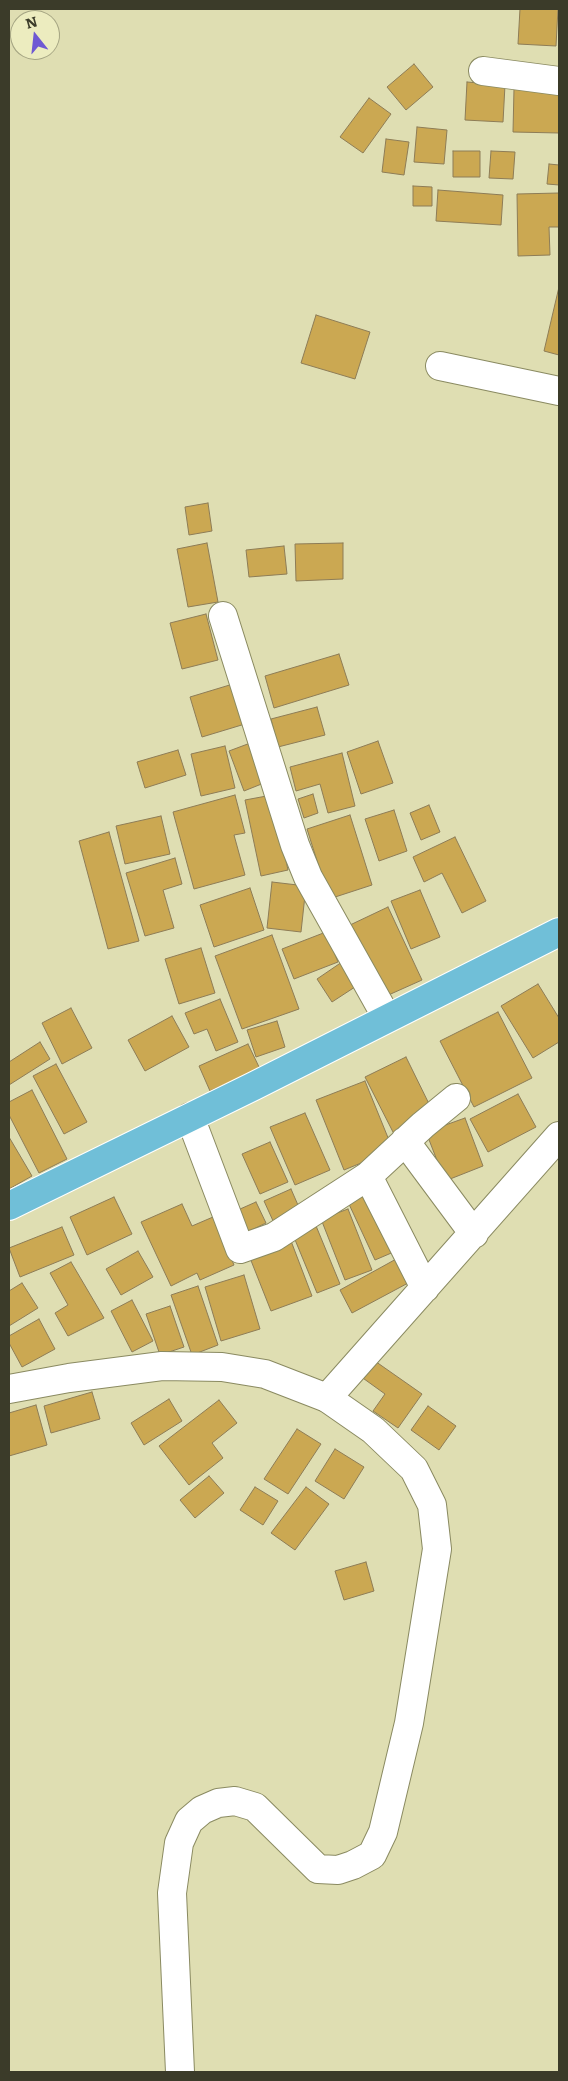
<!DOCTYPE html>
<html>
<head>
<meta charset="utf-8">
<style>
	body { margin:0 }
	#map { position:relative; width:568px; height:2081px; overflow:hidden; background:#dfdeb2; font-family:Literata,serif }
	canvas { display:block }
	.frame { position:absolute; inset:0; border:10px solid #3b3b29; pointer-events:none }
	.north { position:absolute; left:10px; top:10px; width:50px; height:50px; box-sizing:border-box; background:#ececbf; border:1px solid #a5a583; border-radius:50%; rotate:344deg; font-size:14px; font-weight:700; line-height:20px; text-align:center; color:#3b3b29 }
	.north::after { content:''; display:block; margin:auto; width:18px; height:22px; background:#6f59d3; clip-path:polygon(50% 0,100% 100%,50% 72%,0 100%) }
</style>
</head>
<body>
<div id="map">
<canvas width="568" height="2081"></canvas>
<div class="frame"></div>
<div class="north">N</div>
</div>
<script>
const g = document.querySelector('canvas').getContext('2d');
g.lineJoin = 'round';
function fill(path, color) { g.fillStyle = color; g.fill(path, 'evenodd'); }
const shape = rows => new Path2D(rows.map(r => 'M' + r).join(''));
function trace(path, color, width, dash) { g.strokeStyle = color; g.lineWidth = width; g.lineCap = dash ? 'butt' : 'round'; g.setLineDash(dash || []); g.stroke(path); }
const building = shape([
	[520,9,558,9,556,46,518,44,520,9],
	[414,64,433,87,406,110,387,87,414,64],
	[467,82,505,85,503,122,465,120,467,82],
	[514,89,559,90,559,133,513,132,514,89],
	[369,98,391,114,363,153,340,137,369,98],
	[417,127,447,130,444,164,414,162,417,127],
	[386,139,409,142,404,175,382,172,386,139],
	[453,151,480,151,480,177,453,177,453,151],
	[491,151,515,152,513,179,489,178,491,151],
	[549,164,559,165,559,185,547,184,549,164],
	[413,186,432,187,432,206,413,206,413,186],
	[438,190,503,195,501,225,436,221,438,190],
	[559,193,559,227,549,227,550,255,518,256,517,194,559,193],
	[559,287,559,355,544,351,559,287],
	[316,315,370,332,355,379,301,363,316,315],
	[208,503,212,531,189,535,185,507,208,503],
	[207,543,218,602,188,607,177,549,207,543],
	[343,543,343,579,296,581,295,544,343,543],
	[284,546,287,574,249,577,246,550,284,546],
	[206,614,218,660,182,669,170,623,206,614],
	[339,654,349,685,274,708,265,676,339,654],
	[233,684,245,724,202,737,190,697,233,684],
	[317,707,325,735,278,747,271,719,317,707],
	[378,741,393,783,361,794,347,752,378,741],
	[253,742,269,781,244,791,229,751,253,742],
	[225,746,235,788,201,796,191,754,225,746],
	[178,750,186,775,145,788,137,762,178,750],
	[342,753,355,806,328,813,320,784,296,791,290,767,342,753],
	[313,794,318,813,304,818,298,799,313,794],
	[235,795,245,833,234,835,245,875,194,889,173,812,235,795],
	[272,795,288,870,261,876,245,800,272,795],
	[429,805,440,832,421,840,410,813,429,805],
	[394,810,407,851,379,861,365,819,394,810],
	[350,815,372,885,329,899,307,829,350,815],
	[161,816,170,854,125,864,116,826,161,816],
	[109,832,139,941,108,949,79,841,109,832],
	[455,837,486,901,462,913,442,873,424,882,413,857,455,837],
	[175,858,182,884,163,890,174,928,145,936,126,873,175,858],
	[272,882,306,886,301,932,267,928,272,882],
	[250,888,264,930,214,947,200,905,250,888],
	[420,890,440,937,411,949,391,901,420,890],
	[388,907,422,980,384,997,350,925,388,907],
	[326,932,338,962,294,979,282,949,326,932],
	[272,935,299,1009,242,1029,215,956,272,935],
	[201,948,215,993,179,1004,165,959,201,948],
	[342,962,358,985,332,1002,317,979,342,962],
	[538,984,559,1018,559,1042,533,1058,501,1006,538,984],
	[220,999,238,1042,216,1051,207,1029,194,1034,185,1013,220,999],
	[71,1008,92,1048,62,1064,42,1023,71,1008],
	[498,1012,532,1078,474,1107,440,1041,498,1012],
	[172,1016,189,1047,145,1071,128,1040,172,1016],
	[277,1021,285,1047,256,1057,247,1030,277,1021],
	[40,1042,50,1059,9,1085,9,1062,40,1042],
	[248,1044,260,1069,210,1091,199,1066,248,1044],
	[406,1057,434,1114,394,1134,365,1077,406,1057],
	[56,1064,87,1122,64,1134,33,1076,56,1064],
	[365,1081,393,1150,344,1170,316,1100,365,1081],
	[32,1090,67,1159,39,1173,9,1115,9,1102,32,1090],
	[518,1094,536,1127,488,1152,470,1119,518,1094],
	[305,1113,330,1170,295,1185,270,1127,305,1113],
	[465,1118,483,1166,445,1181,426,1132,465,1118],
	[9,1137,32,1176,9,1189,9,1137],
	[270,1142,288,1182,260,1194,242,1154,270,1142],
	[291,1189,301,1212,274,1223,264,1201,291,1189],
	[368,1192,396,1251,375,1260,348,1202,368,1192],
	[114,1197,132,1234,87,1255,70,1217,114,1197],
	[256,1202,266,1223,241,1235,231,1213,256,1202],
	[182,1204,192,1226,213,1217,234,1265,200,1280,197,1273,171,1286,141,1222,182,1204],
	[348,1209,372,1270,345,1280,321,1219,348,1209],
	[314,1221,340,1284,317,1293,291,1230,314,1221],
	[62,1227,74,1255,20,1277,9,1248,62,1227],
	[291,1241,312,1296,271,1311,250,1258,291,1241],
	[138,1251,153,1277,121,1295,106,1269,138,1251],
	[398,1258,410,1282,352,1313,340,1290,398,1258],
	[71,1262,104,1318,68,1336,55,1313,68,1305,50,1273,71,1262],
	[244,1275,260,1329,221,1341,205,1287,244,1275],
	[22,1283,38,1308,9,1326,9,1291,22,1283],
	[198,1286,218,1345,192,1355,171,1295,198,1286],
	[132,1300,153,1341,132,1352,111,1311,132,1300],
	[170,1306,184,1347,160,1355,146,1314,170,1306],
	[39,1319,55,1349,22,1367,9,1343,9,1336,39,1319],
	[372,1359,422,1394,398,1428,373,1411,385,1394,360,1376,372,1359],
	[92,1392,100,1419,51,1433,44,1406,92,1392],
	[169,1399,182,1421,144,1445,131,1423,169,1399],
	[219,1400,237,1423,212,1443,223,1458,189,1485,159,1446,219,1400],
	[36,1405,47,1445,9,1456,9,1413,36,1405],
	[428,1406,456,1426,439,1450,411,1430,428,1406],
	[297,1429,321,1444,288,1494,264,1479,297,1429],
	[335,1449,364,1467,344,1499,315,1481,335,1449],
	[209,1476,224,1493,195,1518,180,1500,209,1476],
	[255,1487,278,1501,263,1525,240,1510,255,1487],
	[306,1487,329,1504,295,1550,271,1533,306,1487],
	[366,1562,374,1591,344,1600,335,1571,366,1562]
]);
fill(building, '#cba852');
trace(building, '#8d7c56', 1);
const minor = shape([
	[483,71,559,81],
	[440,366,559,391],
	[223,616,295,845,308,877,387,1018],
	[190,1117,240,1249,274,1237,368,1176,423,1125,456,1098],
	[405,1141,474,1234],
	[368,1176,425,1288],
	[327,1398,559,1136]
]);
const tertiary = shape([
	[9,1389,69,1378,162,1366,222,1367,265,1374,327,1398,373,1430,414,1469,432,1505,437,1549,409,1723,383,1832,372,1855,353,1865,338,1870,318,1869,255,1807,235,1801,218,1803,202,1810,189,1821,179,1843,172,1893,180,2072]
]);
const primary = shape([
	[9,1206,254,1086,559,932]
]);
trace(minor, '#8a8a61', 30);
trace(tertiary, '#8a8a61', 30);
trace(primary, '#fff', 30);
trace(minor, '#fff', 28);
trace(tertiary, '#fff', 28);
trace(primary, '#70bfd8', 28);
</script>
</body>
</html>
